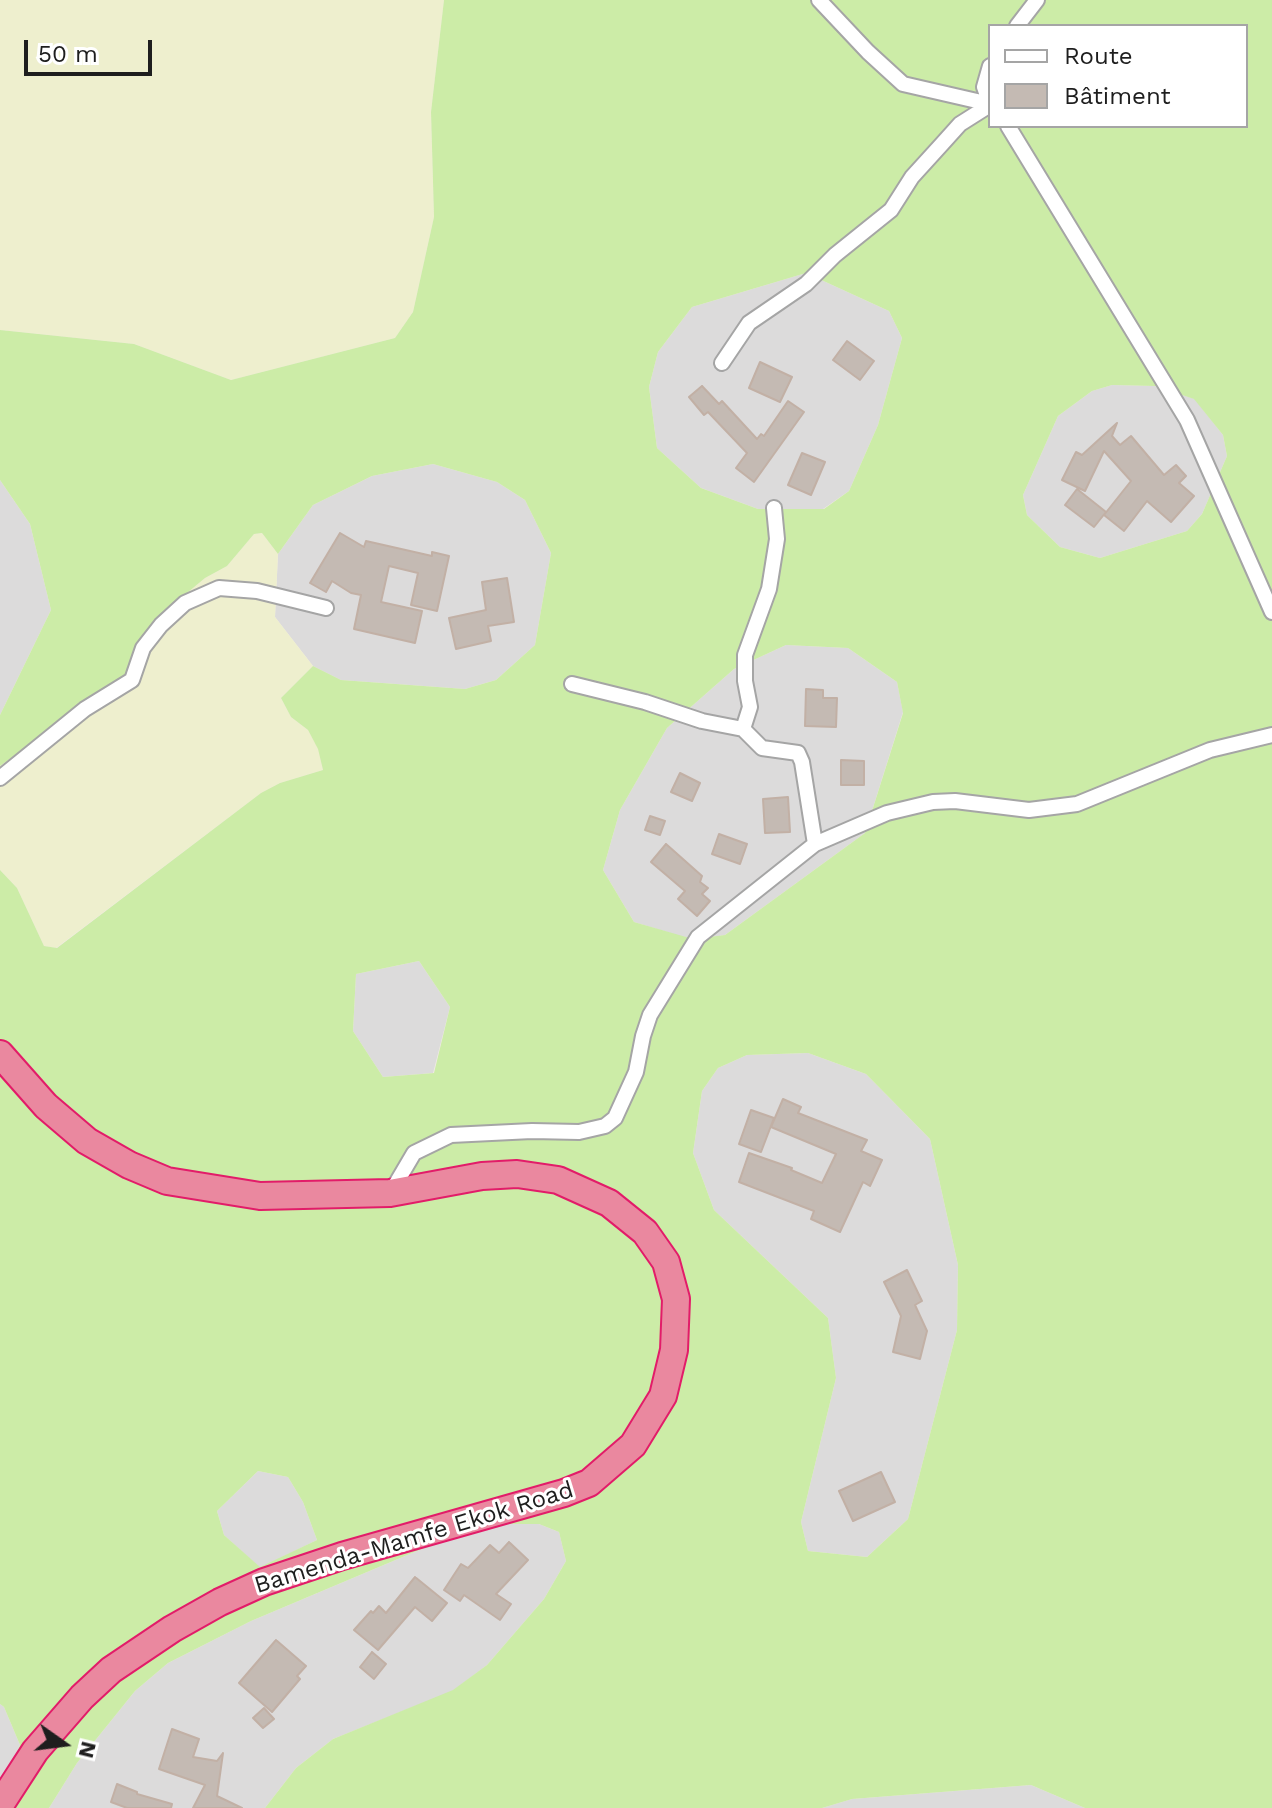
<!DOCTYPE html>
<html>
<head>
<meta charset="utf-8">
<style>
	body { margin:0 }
	#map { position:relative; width:1272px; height:1808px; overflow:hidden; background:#f0ebe4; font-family:"Work Sans",sans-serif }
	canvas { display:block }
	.legend { position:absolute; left:988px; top:24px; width:260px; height:104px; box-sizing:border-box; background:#fff; border:2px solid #a5a5a5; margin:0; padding:10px 14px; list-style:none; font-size:24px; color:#1e1e1e }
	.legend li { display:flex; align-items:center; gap:16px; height:40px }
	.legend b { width:40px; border:2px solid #a5a5a5 }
	.north { position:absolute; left:24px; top:1704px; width:80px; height:80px; -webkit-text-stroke:6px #fff; paint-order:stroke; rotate:104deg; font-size:22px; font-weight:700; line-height:32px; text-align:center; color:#1e1e1e }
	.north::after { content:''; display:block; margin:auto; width:28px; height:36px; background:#1e1e1e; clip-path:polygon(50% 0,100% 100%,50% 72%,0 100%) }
	.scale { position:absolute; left:24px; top:40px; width:128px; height:36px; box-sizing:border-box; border:4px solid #1e1e1e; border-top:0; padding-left:10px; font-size:24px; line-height:28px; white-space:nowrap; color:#1e1e1e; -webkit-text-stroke:6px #fff; paint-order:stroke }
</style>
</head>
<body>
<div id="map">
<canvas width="1272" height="1808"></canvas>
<ul class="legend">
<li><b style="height:10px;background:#fff"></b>Route</li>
<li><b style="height:22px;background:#c4bab3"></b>Bâtiment</li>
</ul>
<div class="north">N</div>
<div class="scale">50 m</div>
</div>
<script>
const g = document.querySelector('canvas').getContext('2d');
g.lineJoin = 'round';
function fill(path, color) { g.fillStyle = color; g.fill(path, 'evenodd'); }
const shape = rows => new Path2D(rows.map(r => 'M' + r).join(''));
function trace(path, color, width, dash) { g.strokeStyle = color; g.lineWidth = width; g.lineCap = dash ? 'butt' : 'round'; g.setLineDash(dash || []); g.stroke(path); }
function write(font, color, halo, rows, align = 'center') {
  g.font = font + ' "Work Sans",sans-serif'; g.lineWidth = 6; g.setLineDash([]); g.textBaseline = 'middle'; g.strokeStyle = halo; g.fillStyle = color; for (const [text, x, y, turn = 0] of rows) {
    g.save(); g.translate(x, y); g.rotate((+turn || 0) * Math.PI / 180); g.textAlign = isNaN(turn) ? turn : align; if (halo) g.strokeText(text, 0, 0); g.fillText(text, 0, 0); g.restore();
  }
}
fill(shape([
	[806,273,889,311,902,338,878,425,849,491,823,509,758,509,701,488,657,448,649,387,658,352,692,307],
	[1112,385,1155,386,1195,399,1223,435,1227,456,1202,514,1187,531,1100,558,1060,547,1027,515,1023,495,1058,416,1092,391],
	[433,464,497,482,525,500,551,553,535,645,496,680,465,689,341,680,313,666,275,617,278,554,313,505,372,476],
	[0,480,30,524,51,610,0,715],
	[786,645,848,648,897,682,903,712,865,833,725,935,693,940,634,922,603,870,620,810,667,728,734,669],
	[419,961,450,1007,433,1073,383,1077,353,1031,356,974],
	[808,1053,866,1074,930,1139,958,1265,957,1330,908,1519,867,1557,808,1551,801,1522,836,1378,828,1318,714,1210,693,1153,702,1091,718,1068,747,1055],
	[258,1471,288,1477,303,1502,317,1540,260,1568,224,1535,217,1511],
	[494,1524,539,1524,559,1532,566,1561,544,1599,487,1665,453,1691,333,1739,296,1768,265,1808,49,1808,77,1763,135,1691,168,1663,251,1621,450,1537],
	[0,1704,4,1707,20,1745,4,1784,0,1787],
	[1031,1785,1085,1808,822,1808,852,1799]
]), '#dcdbdb');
fill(shape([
	[0,0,444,0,431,112,434,217,413,312,395,338,231,380,134,344,0,330],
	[262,533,278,554,275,617,313,666,281,698,291,717,308,730,318,748,323,770,280,783,261,793,56,948,44,946,17,888,0,870,0,766,129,672,181,598,205,578,227,566,254,534]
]), '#eeefce');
fill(shape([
	[444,0,1272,0,1272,1808,1085,1808,1031,1785,852,1799,822,1808,265,1808,296,1768,333,1739,453,1690,487,1665,544,1599,566,1561,559,1532,539,1524,494,1524,450,1537,251,1621,168,1663,135,1691,77,1763,49,1808,0,1808,4,1784,20,1745,4,1707,0,1704,0,870,17,888,44,946,57,948,261,793,280,783,323,770,318,749,308,730,291,717,281,698,313,666,341,680,465,689,496,680,535,645,551,553,525,500,497,482,433,464,372,476,313,505,278,554,262,533,254,534,227,566,205,578,181,598,129,672,0,766,0,715,51,610,30,524,0,480,0,330,134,344,231,380,395,338,413,312,434,217,431,112],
	[990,26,1246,26,1246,126,990,126],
	[806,273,889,311,902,338,878,425,849,491,824,509,758,509,701,488,657,448,649,387,658,352,692,307],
	[1112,385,1155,386,1194,399,1223,435,1227,456,1202,514,1187,531,1100,558,1060,547,1027,515,1023,495,1058,416,1092,391],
	[786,645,848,648,897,682,903,713,865,833,725,935,693,939,634,922,603,870,620,810,667,728,734,669],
	[419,961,450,1007,434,1073,383,1077,353,1031,356,974],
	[808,1053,866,1074,930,1139,958,1265,957,1330,908,1519,867,1557,808,1551,801,1522,836,1378,828,1318,714,1210,693,1153,702,1091,718,1068,747,1055],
	[258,1471,288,1477,303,1502,317,1540,260,1567,224,1535,217,1511]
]), '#cceca7');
const building = shape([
	[847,341,874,361,860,380,833,360,847,341],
	[760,362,792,377,780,402,749,388,760,362],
	[702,386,719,404,722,401,757,439,761,434,764,436,788,401,804,412,754,482,736,468,747,453,708,412,704,415,689,397,702,386],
	[1117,423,1112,436,1120,445,1131,436,1164,475,1176,465,1186,476,1179,483,1194,496,1171,522,1147,501,1124,531,1104,515,1131,481,1104,451,1085,491,1062,480,1076,452,1082,455,1117,423],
	[802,453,825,462,811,495,788,485,802,453],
	[1077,489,1106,512,1094,527,1065,505,1077,489],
	[340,533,364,547,366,541,432,556,432,552,449,556,437,611,411,605,418,573,389,566,381,602,422,611,415,643,354,629,361,595,351,593,332,581,326,592,310,583,340,533],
	[507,578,514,622,488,626,491,641,456,649,449,618,486,610,482,582,507,578],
	[806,689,823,690,823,698,837,698,836,727,805,726,806,689],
	[841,760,864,761,864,785,841,785,841,760],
	[680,773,700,783,692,801,671,792,680,773],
	[788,797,790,832,765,833,763,799,788,797],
	[650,816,665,821,660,835,645,830,650,816],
	[719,834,747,844,740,864,712,854,719,834],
	[666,844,702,876,700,882,708,888,702,894,710,901,697,916,678,899,685,891,651,862,666,844],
	[783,1099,801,1107,798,1113,867,1140,861,1151,882,1160,870,1186,863,1182,840,1232,811,1219,814,1211,739,1182,749,1153,792,1168,791,1170,822,1183,836,1154,771,1127,783,1099],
	[751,1110,774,1118,761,1152,739,1144,751,1110],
	[907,1270,922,1301,915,1305,927,1331,920,1359,893,1352,901,1316,884,1282,907,1270],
	[881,1472,895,1502,853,1521,839,1491,881,1472],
	[509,1542,528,1560,496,1594,511,1604,500,1620,464,1595,460,1601,444,1590,461,1564,468,1568,490,1545,499,1553,509,1542],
	[415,1577,447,1603,432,1621,415,1607,378,1650,354,1630,371,1611,373,1613,379,1606,386,1613,415,1577],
	[276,1640,306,1666,297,1676,300,1679,272,1712,239,1683,276,1640],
	[372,1652,386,1664,374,1679,360,1667,372,1652],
	[264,1708,274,1719,263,1728,253,1718,264,1708],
	[172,1729,199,1739,193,1757,217,1761,223,1753,217,1796,242,1808,193,1808,205,1785,159,1769,172,1729],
	[117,1784,137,1792,137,1794,172,1804,171,1808,127,1808,111,1802,117,1784]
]);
fill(building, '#c4bab3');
trace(building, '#c2b0a5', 2);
const street = shape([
	[819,0,868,52,903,84,990,104],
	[1017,26,1037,0],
	[990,66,984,87,990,104],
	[1008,126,1187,420,1272,612],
	[722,363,749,323,806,284,835,255,891,210,912,177,942,144,960,124,990,105],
	[774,508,777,539,769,589,745,655,745,681,750,707,743,729,762,748,798,753,802,762,815,844],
	[572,684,645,702,702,721,743,729],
	[0,778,85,709,132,680,143,648,161,625,185,603,219,588,257,591,326,608],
	[391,1192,414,1153,451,1135,532,1131,579,1132,605,1126,615,1118,636,1072,643,1036,650,1015,698,937,815,844,887,813,933,802,955,801,1029,810,1077,804,1210,750,1272,735]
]);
const highway = shape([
	[0,1054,46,1106,87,1141,129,1165,167,1181,260,1196,390,1193,482,1176,517,1174,558,1180,609,1203,645,1232,666,1262,676,1299,674,1350,663,1396,633,1445,589,1483,564,1493,342,1556,264,1582,220,1602,172,1629,111,1670,82,1697,35,1751,0,1805]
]);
trace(street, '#a5a5a5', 18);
trace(highway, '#e21c69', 30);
trace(street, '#fff', 14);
trace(highway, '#ea889f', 26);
write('24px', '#1e1e1e', '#fff', [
	["Bamenda-Mamfe Ekok Road",414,1538,-17]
]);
</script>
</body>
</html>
